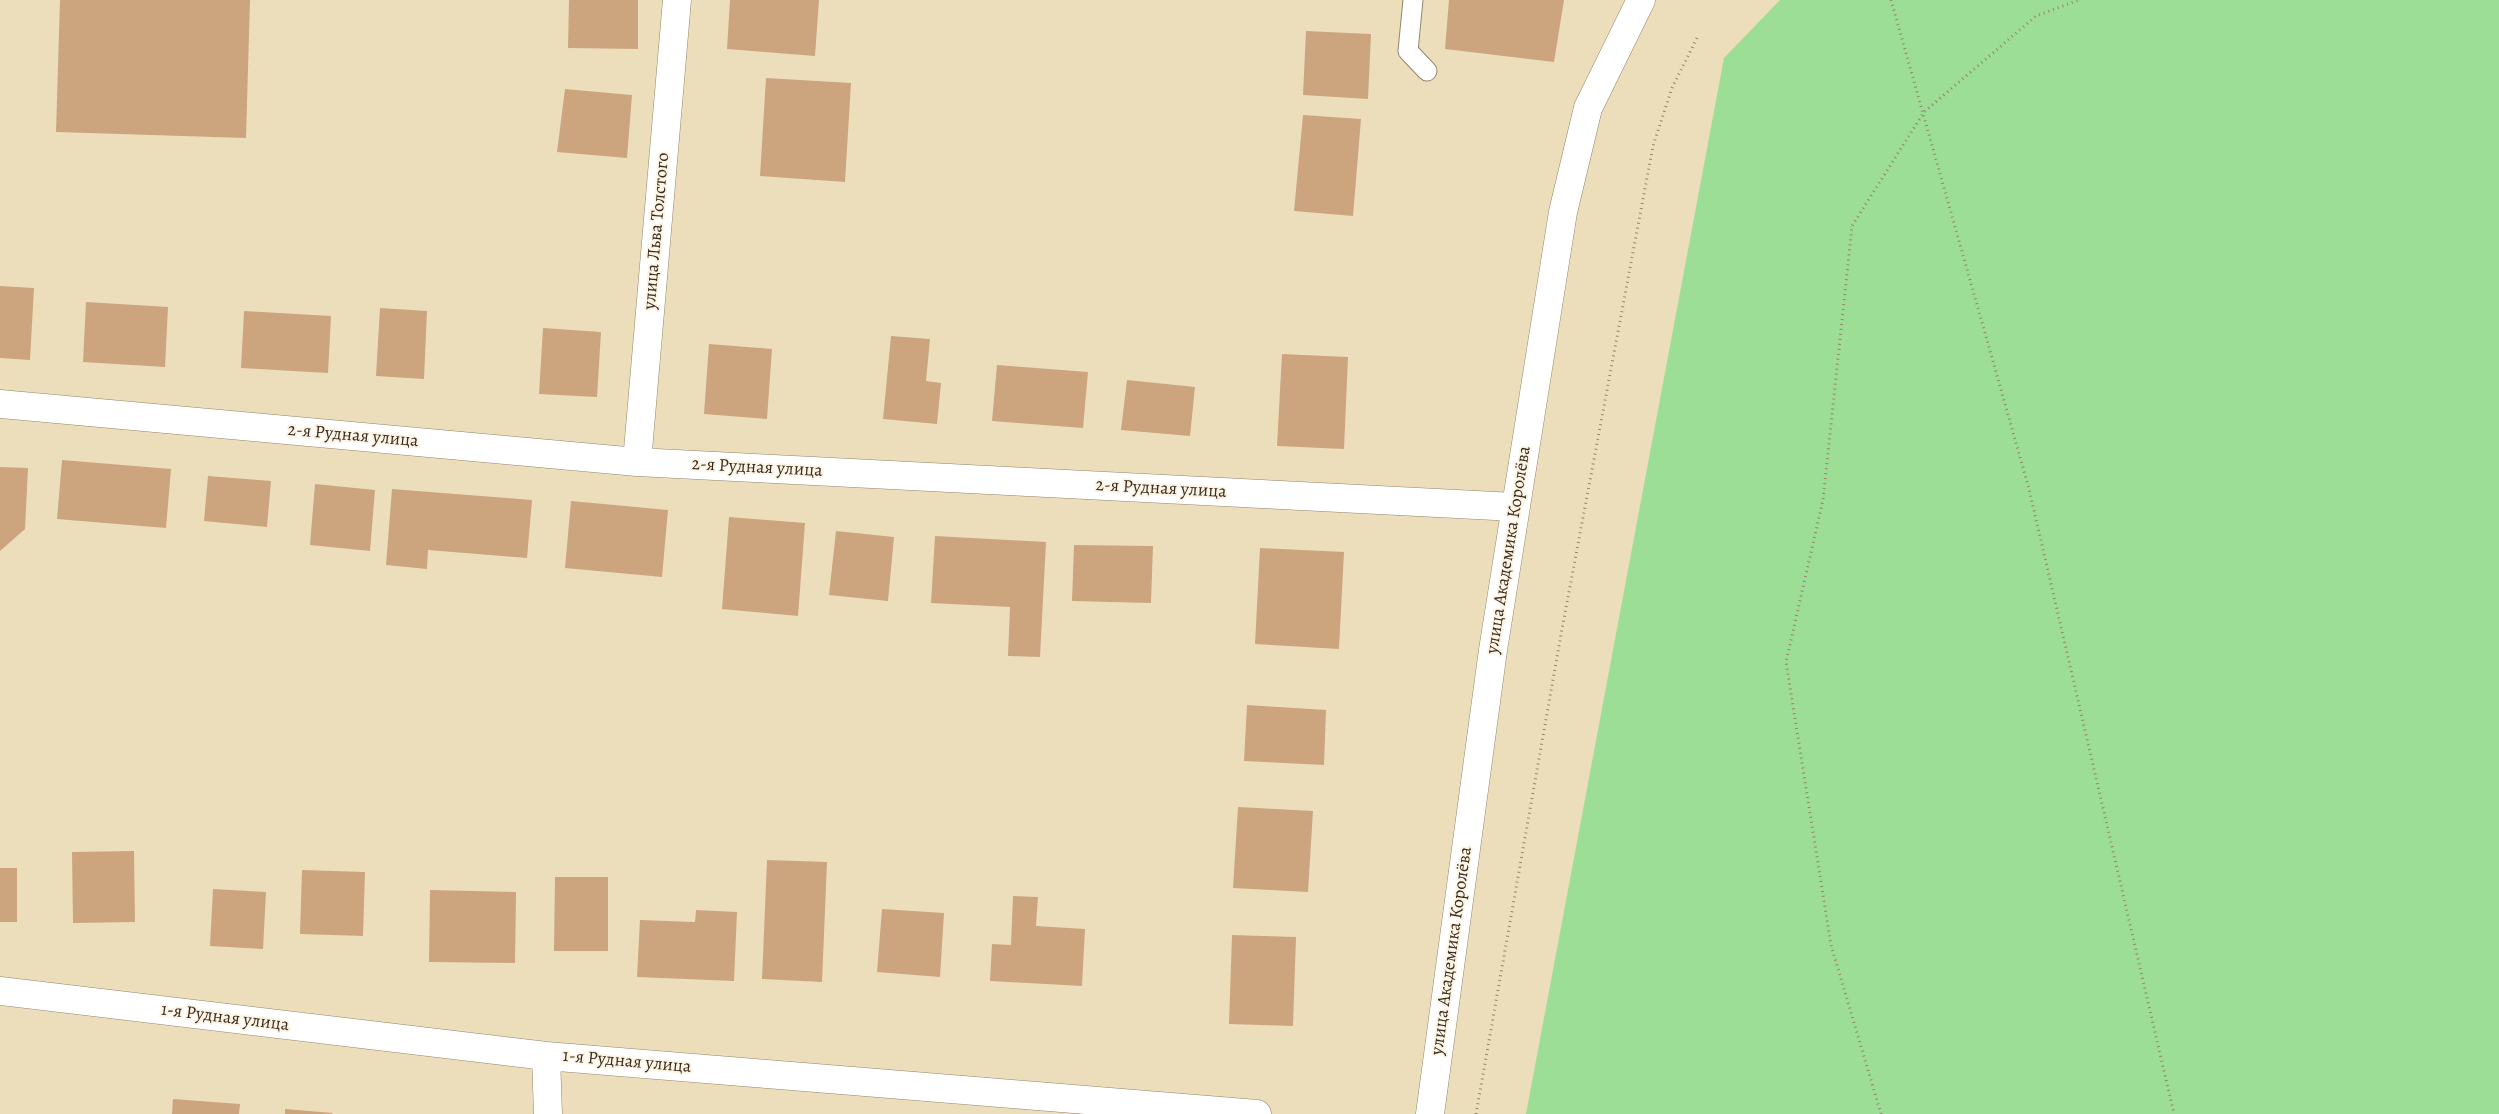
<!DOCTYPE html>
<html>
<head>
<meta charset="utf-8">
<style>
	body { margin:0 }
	canvas { display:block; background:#eddebb }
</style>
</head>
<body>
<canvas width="2499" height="1114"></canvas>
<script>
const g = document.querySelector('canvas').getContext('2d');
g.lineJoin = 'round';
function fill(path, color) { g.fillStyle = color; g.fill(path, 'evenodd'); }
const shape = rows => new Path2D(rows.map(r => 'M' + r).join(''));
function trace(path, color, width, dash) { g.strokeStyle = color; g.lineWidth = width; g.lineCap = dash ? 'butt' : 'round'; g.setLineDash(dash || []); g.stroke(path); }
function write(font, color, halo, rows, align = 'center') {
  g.font = font + ' Alegreya,serif'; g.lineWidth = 4; g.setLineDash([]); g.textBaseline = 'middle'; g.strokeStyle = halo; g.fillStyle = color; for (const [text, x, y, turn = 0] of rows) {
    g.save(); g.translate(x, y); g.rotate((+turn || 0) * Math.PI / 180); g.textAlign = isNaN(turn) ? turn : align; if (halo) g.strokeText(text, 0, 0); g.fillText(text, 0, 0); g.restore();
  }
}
fill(shape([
	[1780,0,2499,0,2499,1114,1526,1114,1724,58]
]), '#9cde95');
fill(shape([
	[60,0,250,0,246,138,56,132],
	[569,0,638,0,638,49,568,48],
	[730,0,819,0,815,56,727,49],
	[1449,0,1564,0,1554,62,1445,49],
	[1306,31,1371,34,1368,99,1303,95],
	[766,78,851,83,845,182,760,176],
	[565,89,632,95,627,158,557,152],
	[1303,115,1361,119,1353,216,1294,211],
	[0,286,34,288,30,360,0,358],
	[86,302,168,307,165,367,83,362],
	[380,308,427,311,424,379,376,376],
	[244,311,331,316,328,373,241,368],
	[543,328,601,332,597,397,539,394],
	[891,336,930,339,926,381,941,383,937,424,883,419],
	[709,344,772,349,767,419,704,414],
	[1282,354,1348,357,1344,449,1277,446],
	[997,365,1088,372,1083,428,992,421],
	[1127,380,1195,387,1190,436,1121,430],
	[62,460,171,469,166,528,57,519],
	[0,467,28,468,25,529,0,551],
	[208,476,271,481,267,527,204,521],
	[315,484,375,490,370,551,310,545],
	[392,489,532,500,527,558,428,550,427,569,386,565],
	[571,501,668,510,662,577,565,568],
	[729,517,805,523,798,616,722,609],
	[836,531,894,537,888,601,829,595],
	[935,536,1046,542,1040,657,1008,656,1010,607,931,603],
	[1074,545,1153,546,1151,603,1072,601],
	[1260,548,1344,552,1339,649,1255,644],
	[1247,705,1326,710,1324,765,1244,761],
	[1238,807,1313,811,1308,892,1233,888],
	[134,851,135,922,73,923,72,852],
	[767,860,827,862,822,982,762,979],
	[0,868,17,868,17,922,0,922],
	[302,870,365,872,363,936,300,934],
	[555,877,608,877,608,951,554,951],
	[213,889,266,892,263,949,210,946],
	[430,890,516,892,515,963,429,962],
	[1013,896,1038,897,1036,926,1085,929,1082,986,990,981,992,944,1011,945],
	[882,909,944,913,940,977,877,972],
	[696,910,737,912,734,981,637,977,640,920,695,922],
	[1232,935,1296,937,1293,1026,1229,1024],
	[173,1099,240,1104,239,1114,172,1114],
	[285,1109,333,1113,332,1114,285,1114]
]), '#cca57f');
const service = shape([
	[1413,0,1408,51,1427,71]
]);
const minor = shape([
	[0,404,637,462,1515,507],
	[637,462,677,0],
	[0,991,546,1056,1257,1114],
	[546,1056,548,1114]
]);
const tertiary = shape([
	[1430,1114,1493,650,1563,212,1588,108,1641,0]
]);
trace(service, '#94846c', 21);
trace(minor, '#94846c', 29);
trace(tertiary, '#94846c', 29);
trace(shape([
	[1891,0,2029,489,2174,1114],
	[1476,1114,1562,629,1653,146,1672,88,1698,36],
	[1881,1114,1831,945,1786,662,1823,500,1852,226,1924,112,2036,16,2079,0]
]), '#94846c', 3, [1, 4]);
trace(service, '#fff', 19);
trace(minor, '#fff', 28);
trace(tertiary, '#fff', 28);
write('18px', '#3b2a1e', '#fcf5e5', [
	["улица Льва Толстого",657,231,-85],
	["2-я Рудная улица",353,436,5],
	["2-я Рудная улица",757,468,3],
	["2-я Рудная улица",1161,489,3],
	["улица Академика Королёва",1509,550,-81],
	["улица Академика Королёва",1452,951,-82],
	["1-я Рудная улица",225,1018,7],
	["1-я Рудная улица",627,1062,5]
]);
</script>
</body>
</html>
